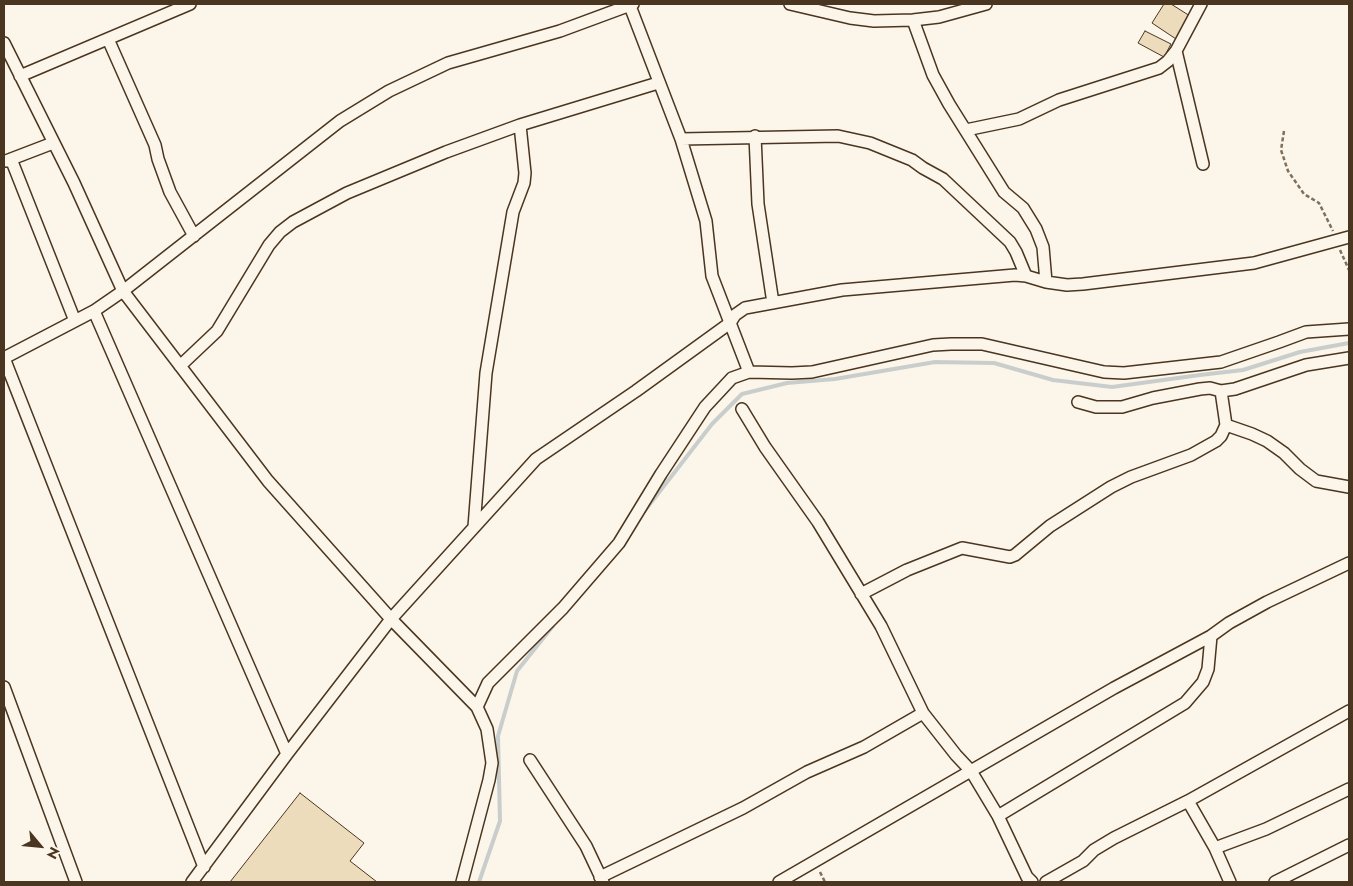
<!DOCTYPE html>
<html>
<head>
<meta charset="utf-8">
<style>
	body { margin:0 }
	#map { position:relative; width:1353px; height:886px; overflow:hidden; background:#fbf6e9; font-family:Jost,sans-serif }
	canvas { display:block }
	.frame { position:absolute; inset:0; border:5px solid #4a3520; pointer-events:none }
	.north { position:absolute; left:15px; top:821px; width:50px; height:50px; -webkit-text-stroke:4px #fbf6e9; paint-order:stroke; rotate:118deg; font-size:14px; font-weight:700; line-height:20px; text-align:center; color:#4a3520 }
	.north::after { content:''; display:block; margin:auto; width:18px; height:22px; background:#4a3520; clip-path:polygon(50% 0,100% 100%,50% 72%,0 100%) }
</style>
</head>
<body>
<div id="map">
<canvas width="1353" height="886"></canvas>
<div class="frame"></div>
<div class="north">N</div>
</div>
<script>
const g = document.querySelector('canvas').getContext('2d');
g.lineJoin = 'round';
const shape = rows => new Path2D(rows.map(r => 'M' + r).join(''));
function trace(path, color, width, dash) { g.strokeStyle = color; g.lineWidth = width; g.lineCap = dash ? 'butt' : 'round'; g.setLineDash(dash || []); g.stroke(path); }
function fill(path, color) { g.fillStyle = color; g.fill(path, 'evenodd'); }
trace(shape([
	[643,513,712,424,742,394,787,383,835,379,935,362,994,363,1053,380,1112,387,1200,375,1243,370,1300,352,1349,343],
	[479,882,500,821,498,736,517,671,553,626]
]), '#c9cecd', 4);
const building = shape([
	[1164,4,1171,4,1190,16,1176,39,1152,23,1164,4],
	[1145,31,1171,44,1164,57,1138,43,1145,31],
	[300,793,364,843,350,861,377,882,230,882,300,793]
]);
fill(building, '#ecdcbc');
trace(building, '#4a3520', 1);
const street = shape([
	[790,4,850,18,874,21,913,20,939,17,986,4],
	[630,6,681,139,706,221,712,276,749,372],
	[913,20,933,75,949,104,1004,192,1023,208,1036,229,1043,247,1046,282],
	[108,39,155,145,158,159,170,192,194,236],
	[4,43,74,183,123,291,268,481,391,619,477,707,487,729,492,763,489,780,462,882],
	[1176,51,1203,164],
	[20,76,190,4],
	[966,130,1019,119,1059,100,1159,68,1168,61,1176,51,1201,4],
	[755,136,758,204,773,303],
	[681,139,838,136,870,143,912,160,923,168,943,179,1010,242,1016,252,1026,276],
	[11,159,75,321],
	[6,161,53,143],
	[94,311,287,754],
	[4,358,94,311,123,291,340,121,389,91,448,63,560,31,633,4],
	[4,358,204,867],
	[180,366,217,331,269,245,280,232,293,222,347,193,446,152,520,125,658,83],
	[1078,402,1096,407,1122,407,1153,398,1200,389,1210,388,1221,391,1235,389,1306,365,1349,358],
	[742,409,765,447,818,522,881,626,923,713,956,755,971,771,998,816,1027,877,1032,882],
	[1226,425,1252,434,1267,441,1284,453,1300,469,1316,481,1349,487],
	[474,527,486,373,513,212,524,183,525,173,520,125],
	[861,594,907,570,962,548,1010,557,1015,555,1050,526,1111,487,1131,477,1191,455,1216,441,1221,436,1226,425,1221,391],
	[4,687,76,882],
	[477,707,488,683,563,608,619,543,661,474,705,407,732,378,749,372,792,373,812,372,933,345,951,344,982,344,1104,372,1124,373,1221,362,1279,342,1306,332,1349,329],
	[530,760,586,846,603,882],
	[1188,801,1215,848,1230,882],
	[998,816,1185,703,1203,682,1208,669,1211,636],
	[1215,848,1266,829,1349,789],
	[600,877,743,808,807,772,864,747,923,713],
	[192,882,287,754,391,619,536,459,636,391,730,323,735,315,745,308,842,290,1015,275,1026,276,1046,282,1067,285,1083,284,1254,263,1349,237],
	[779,882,1114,688,1211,636,1229,623,1267,602,1349,563],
	[1046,882,1083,861,1094,850,1114,838,1188,801,1349,711],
	[1275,882,1349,845]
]);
trace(street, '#4a3520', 14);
trace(shape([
	[1284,131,1281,150,1288,171,1304,194,1319,203,1333,231],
	[1340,250,1349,270],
	[820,872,825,882]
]), '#7f6f5c', 2.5, [4, 2.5]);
trace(street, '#fbf6e9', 11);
</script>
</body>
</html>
